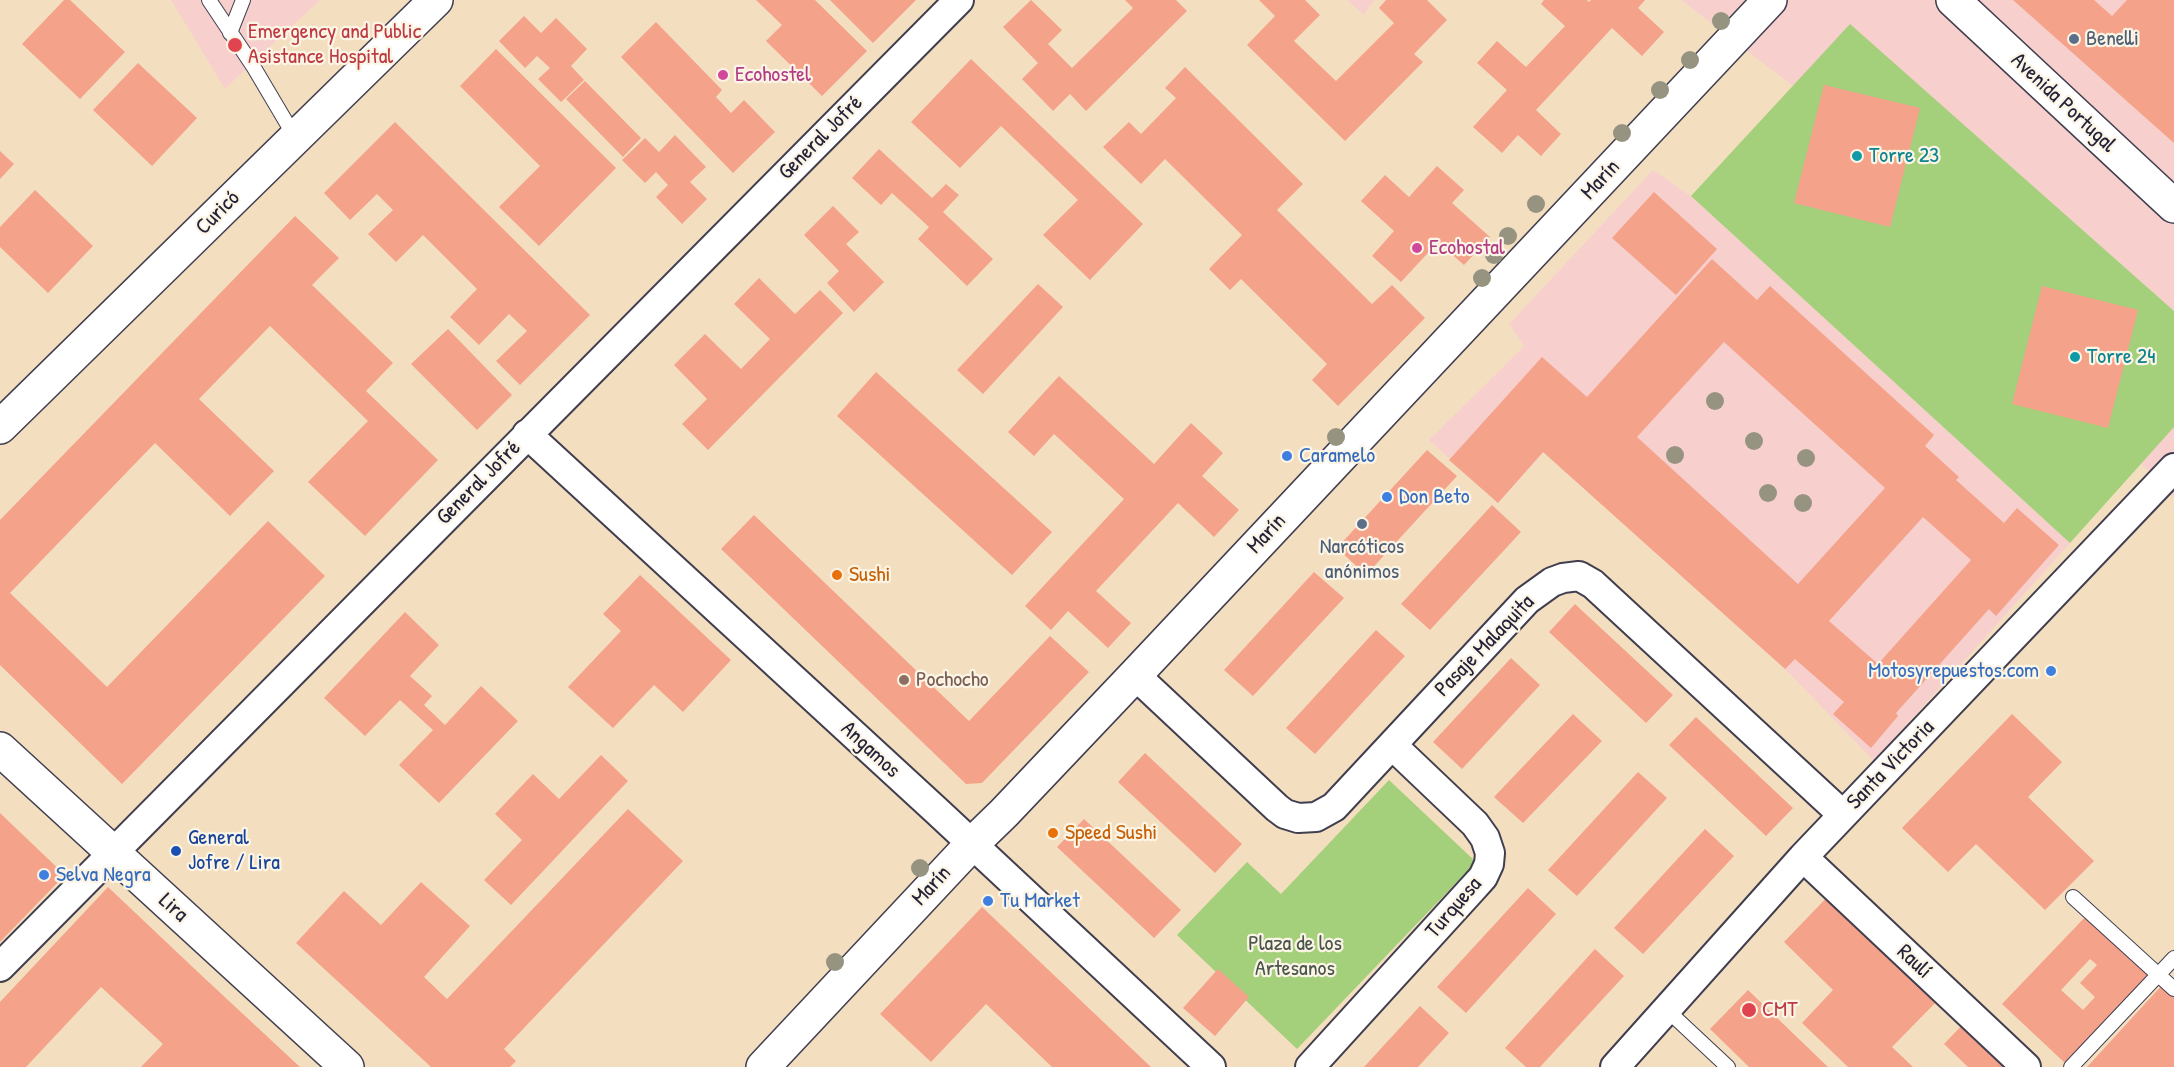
<!DOCTYPE html>
<html>
<head>
<meta charset="utf-8">
<style>
	body { margin:0 }
	canvas { display:block; background:#f3dfc0 }
</style>
</head>
<body>
<canvas width="2174" height="1067"></canvas>
<script>
const g = document.querySelector('canvas').getContext('2d');
g.lineJoin = 'round';
function fill(path, color) { g.fillStyle = color; g.fill(path, 'evenodd'); }
const shape = rows => new Path2D(rows.map(r => 'M' + r).join(''));
function trace(path, color, width, dash) { g.strokeStyle = color; g.lineWidth = width; g.lineCap = dash ? 'butt' : 'round'; g.setLineDash(dash || []); g.stroke(path); }
function write(font, color, halo, rows, align = 'center') {
  g.font = font + ' "Patrick Hand",sans-serif'; g.lineWidth = 4.5; g.setLineDash([]); g.textBaseline = 'middle'; g.strokeStyle = halo; g.fillStyle = color; for (const [text, x, y, turn = 0] of rows) {
    g.save(); g.translate(x, y); g.rotate((+turn || 0) * Math.PI / 180); g.textAlign = isNaN(turn) ? turn : align; if (halo) g.strokeText(text, 0, 0); g.fillText(text, 0, 0); g.restore();
  }
}
fill(shape([
	[171,0,320,0,225,89],
	[1347,0,1374,0,1364,15],
	[1681,0,2174,0,2174,311,1850,25,1793,86],
	[1653,170,1691,196,2070,543,1874,761,1785,669,1544,452,1498,503,1429,440,1524,346,1509,324],
	[2174,427,2174,498,2141,463]
]), '#f7d0ce');
fill(shape([
	[1850,24,2174,311,2174,427,2070,543,1691,196],
	[1389,780,1476,862,1297,1049,1177,935,1247,862,1281,894]
]), '#a4cf7b');
fill(shape([
	[64,0,70,0,125,52,80,99,22,44],
	[756,0,815,0,867,51,822,96,766,41,782,25],
	[830,0,916,0,873,43],
	[1031,0,1062,30,1048,44,1072,68,1133,8,1125,0,1176,0,1187,11,1086,111,1070,94,1053,111,1022,79,1038,63,1003,27],
	[1259,0,1305,0,1320,15,1294,41,1336,81,1394,23,1379,8,1386,0,1427,0,1447,20,1414,54,1423,62,1345,141,1247,45,1275,16],
	[1544,0,1587,0,1589,2,1591,0,1645,0,1638,8,1664,32,1642,56,1612,28,1536,110,1561,134,1541,156,1518,135,1502,153,1473,127,1507,90,1477,63,1497,41,1526,67,1565,26,1541,4],
	[2013,0,2094,0,2112,16,2127,0,2174,0,2174,143],
	[524,16,541,33,556,18,587,49,571,66,584,80,561,102,538,79,550,68,537,56,525,68,499,41],
	[656,22,722,90,716,97,731,113,744,100,775,132,733,173,621,57],
	[496,49,616,168,539,246,499,207,540,166,460,86],
	[971,59,1143,224,1090,280,1043,235,1078,200,1001,126,960,168,911,122],
	[138,63,197,118,152,166,93,110],
	[1185,67,1303,184,1277,210,1372,304,1392,285,1425,318,1338,406,1312,380,1327,364,1241,279,1230,290,1209,269,1242,235,1165,159,1141,184,1103,147,1129,122,1141,134,1176,98,1165,88],
	[585,81,641,138,623,157,566,99],
	[1824,85,1920,108,1890,227,1794,203],
	[395,122,590,315,520,385,496,361,527,331,509,314,479,345,450,317,477,289,423,235,396,262,368,234,393,210,377,194,350,220,324,193],
	[675,135,706,167,690,182,707,199,682,224,656,197,668,185,656,172,645,183,622,160,645,138,659,152],
	[879,149,932,198,946,184,959,195,943,212,993,259,967,286,918,239,929,227,892,193,881,205,852,178],
	[0,151,14,164,0,179],
	[1437,166,1464,190,1452,203,1490,237,1464,265,1438,242,1401,282,1372,256,1394,231,1361,201,1385,175,1409,197],
	[35,190,93,246,48,293,0,247,0,227],
	[1654,192,1717,249,1676,295,1612,238],
	[833,206,859,232,846,244,884,282,854,312,827,283,839,271,804,235],
	[295,216,339,258,312,285,393,363,366,391,438,460,365,536,308,482,368,421,270,326,199,399,274,471,230,516,155,443,10,593,107,687,268,521,325,576,122,784,0,665,0,520],
	[1712,259,1757,300,1770,286,1934,435,1925,446,1959,477,1956,480,2004,523,2017,508,2059,545,1996,616,1989,609,1896,713,1898,716,1871,748,1833,714,1844,702,1795,659,1785,669,1543,452,1498,503,1449,460,1542,357,1587,397],
	[1724,342,1885,488,1798,584,1637,437],
	[1923,517,1971,560,1878,664,1829,621],
	[759,278,795,314,820,290,843,313,708,450,682,424,707,399,674,365,705,334,741,369,770,339,734,304],
	[1038,284,1063,307,983,394,957,370],
	[2042,286,2138,310,2108,428,2012,404],
	[448,329,512,395,477,430,411,364],
	[876,372,1052,532,1012,575,837,416],
	[1059,376,1154,464,1191,423,1223,453,1202,476,1239,510,1214,537,1178,503,1096,591,1131,623,1108,648,1068,611,1051,630,1025,606,1124,499,1054,434,1034,456,1008,432],
	[1427,450,1457,476,1366,575,1337,548],
	[1492,505,1521,532,1430,630,1401,604],
	[754,515,969,721,1050,636,1089,672,982,783,966,784,721,549],
	[1314,572,1344,598,1253,696,1224,670],
	[640,575,731,660,683,712,654,685,613,728,568,687,621,631,603,614],
	[1575,604,1673,695,1646,723,1549,632],
	[405,612,439,645,410,676,432,696,424,705,445,725,481,686,518,721,439,803,399,765,433,730,400,700,365,736,324,698],
	[1376,630,1405,656,1315,754,1286,728],
	[1511,658,1540,685,1462,769,1433,742],
	[1573,714,1602,741,1523,823,1494,797],
	[2012,714,2062,762,2028,797,2094,861,2045,910,1976,844,1948,872,1902,828],
	[1696,717,1793,808,1766,836,1669,745],
	[1145,753,1242,844,1215,873,1118,782],
	[601,755,628,781,511,905,484,880,522,840,495,814,533,774,559,799],
	[1638,772,1667,798,1577,896,1548,870],
	[628,809,683,861,504,1049,516,1061,510,1067,431,1067,296,943,344,891,381,925,421,882,470,926,424,977,447,999],
	[0,813,65,875,0,942],
	[1084,819,1181,910,1154,938,1057,847],
	[1705,829,1734,856,1643,954,1614,928],
	[108,887,200,974,300,1067,141,1067,163,1044,101,987,26,1067,0,1067,0,1002],
	[1528,888,1556,914,1466,1013,1437,987],
	[1833,891,1942,996,1892,1047,1913,1067,1848,1067,1802,1023,1833,990,1784,942],
	[982,907,1151,1067,1052,1067,986,1004,931,1062,880,1014],
	[2088,914,2151,973,2066,1064,2002,1004],
	[2090,959,2097,965,2080,983,2095,997,2083,1010,2061,990],
	[1595,949,1624,976,1540,1067,1526,1067,1505,1048],
	[1218,969,1249,997,1215,1036,1183,1008],
	[2164,983,2174,992,2174,1067,2087,1067],
	[1748,990,1828,1067,1749,1067,1710,1029],
	[1420,1006,1449,1033,1418,1067,1364,1067],
	[1966,1021,2014,1067,1968,1067,1944,1044]
]), '#f5a28a');
const lane = shape([
	[209,0,253,66,295,137],
	[230,33,243,0],
	[2073,897,2174,989],
	[1667,1010,1728,1067],
	[2071,1067,2174,958]
]);
const street = shape([
	[527,434,939,813,1211,1067],
	[1135,675,1277,808,1285,814,1298,818,1316,817,1334,807,1527,600,1552,582,1563,578,1579,576,1593,584,1843,815],
	[1803,857,2026,1067],
	[0,967,959,0],
	[1310,1067,1474,887,1483,877,1489,864,1490,853,1485,838,1475,824,1392,745],
	[1615,1067,1803,857,2174,468]
]);
const secondary = shape([
	[1953,0,2174,206],
	[0,749,347,1067],
	[763,1067,971,845,1004,813,1135,675,1770,0]
]);
const primary = shape([
	[0,427,436,0]
]);
trace(lane, '#413e4f', 16);
trace(street, '#413e4f', 32);
trace(secondary, '#413e4f', 36);
trace(primary, '#413e4f', 36);
trace(lane, '#fff', 14);
trace(street, '#fff', 28);
trace(secondary, '#fff', 33);
trace(primary, '#fff', 33);
g.fillStyle = '#969481';
for (const [x, y] of [
	[1721,21],
	[1690,60],
	[1660,90],
	[1622,133],
	[1536,204],
	[1508,236],
	[1494,255],
	[1482,278],
	[1715,401],
	[1336,437],
	[1754,441],
	[1675,455],
	[1806,458],
	[1768,493],
	[1803,503],
	[920,868],
	[835,962]
]) { g.beginPath(); g.arc(x, y, 9, 0, 2 * Math.PI); g.fill(); }
for (const [x, y, r, color] of [
	[2074,39,6,"#5c6f8a"],
	[235,45,8,"#e0444e"],
	[723,75,6,"#d1479c"],
	[1857,156,6,"#0f9aa8"],
	[1417,248,6,"#d1479c"],
	[2075,357,6,"#0f9aa8"],
	[1287,456,6,"#3f7fe0"],
	[1387,497,6,"#3f7fe0"],
	[1362,524,6,"#5c6f8a"],
	[837,575,6,"#e8710a"],
	[2051,671,6,"#3f7fe0"],
	[904,680,6,"#8d6e63"],
	[1053,833,6,"#e8710a"],
	[176,851,6,"#1a4fb4"],
	[44,875,6,"#3f7fe0"],
	[988,901,6,"#3f7fe0"],
	[1749,1010,8,"#e0444e"]
]) { const dot = new Path2D(); dot.arc(x, y, r, 0, 2 * Math.PI); g.fillStyle = color; g.fill(dot); trace(dot, '#fcf5e5', 2); }
write('22px', '#be3a42', '#fcf5e5', [
	["Emergency and Public",248,32],
	["Asistance Hospital",248,57],
	["CMT",1762,1010]
], 'left');
write('22px', '#4e5e75', '#fcf5e5', [
	["Benelli",2086,39],
	["Narcóticos",1362,547,"center"],
	["anónimos",1362,572,"center"]
], 'left');
write('22px', '#b23c85', '#fcf5e5', [
	["Ecohostel",735,75],
	["Ecohostal",1429,248]
], 'left');
write('22px', '#22223b', '#fcf5e5', [
	["Avenida Portugal",2063,103,43],
	["General Jofré",821,138,-45],
	["Marín",1601,180,-47],
	["Curicó",218,213,-45],
	["General Jofré",479,483,-45],
	["Marín",1267,534,-47],
	["Pasaje Malaquita",1485,646,-46],
	["Angamos",870,750,43],
	["Santa Victoria",1891,765,-46],
	["Marín",932,886,-47],
	["Lira",173,908,42],
	["Turquesa",1454,908,-49],
	["Raulí",1914,962,43]
]);
write('22px', '#0d838f', '#fcf5e5', [
	["Torre 23",1869,156],
	["Torre 24",2087,357]
], 'left');
write('22px', '#366cbe', '#fcf5e5', [
	["Caramelo",1299,456],
	["Don Beto",1399,497],
	["Motosyrepuestos.com",2039,671,"right"],
	["Selva Negra",56,875],
	["Tu Market",1000,901]
], 'left');
write('22px', '#c56008', '#fcf5e5', [
	["Sushi",849,575],
	["Speed Sushi",1065,833]
], 'left');
write('22px', '#785e54', '#fcf5e5', [
	["Pochocho",916,680]
], 'left');
write('22px', '#164399', '#fcf5e5', [
	["General",188,838],
	["Jofre / Lira",188,863]
], 'left');
write('22px', '#49564e', '#fcf5e5', [
	["Plaza de los",1295,944],
	["Artesanos",1295,969]
]);
</script>
</body>
</html>
